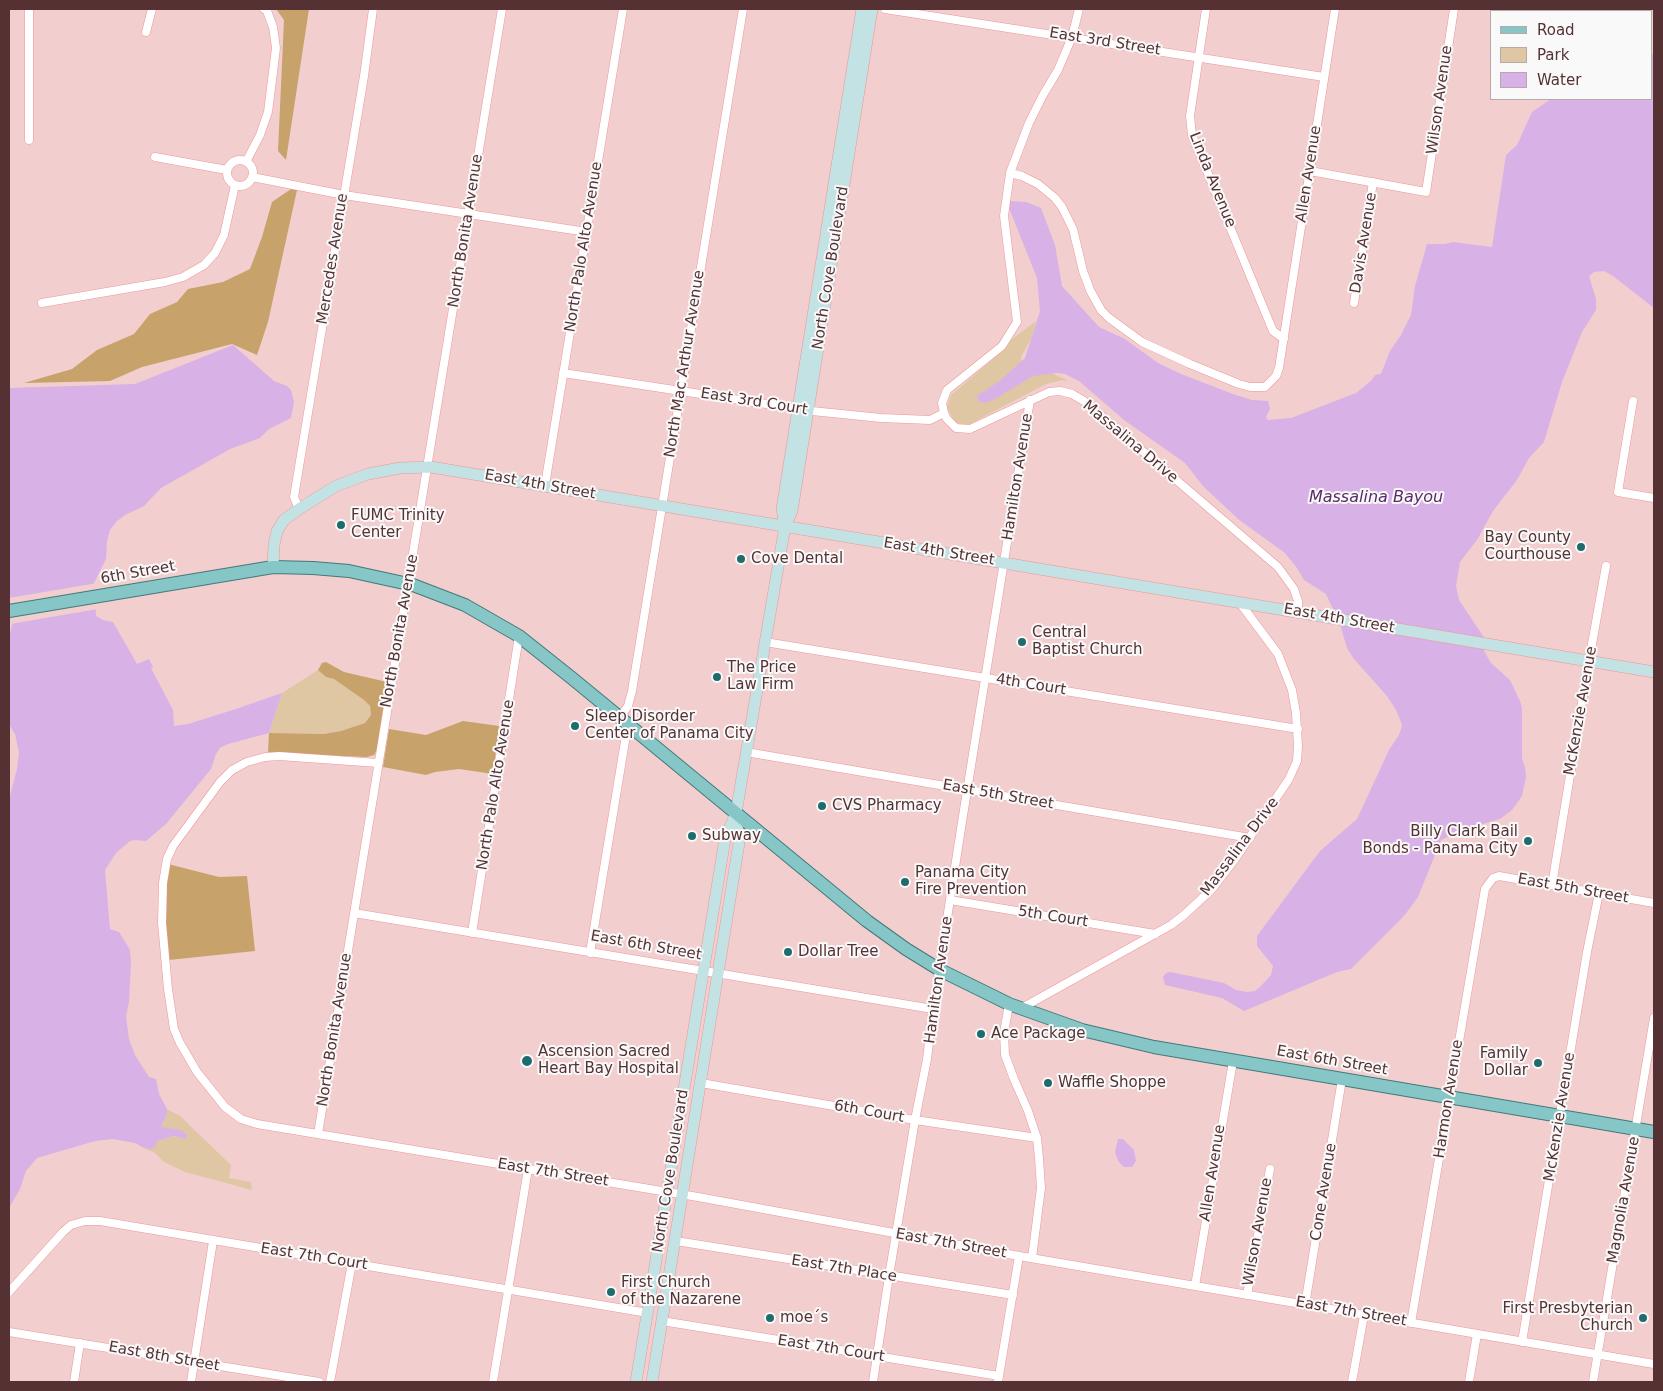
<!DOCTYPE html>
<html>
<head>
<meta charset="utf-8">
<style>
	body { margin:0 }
	#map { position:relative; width:1663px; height:1391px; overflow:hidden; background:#f3cecf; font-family:"DejaVu Sans",sans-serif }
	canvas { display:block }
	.frame { position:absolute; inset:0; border:10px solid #553133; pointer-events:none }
	.legend { position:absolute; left:1490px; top:10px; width:162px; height:90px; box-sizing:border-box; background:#f9f9f9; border:1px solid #b7a9aa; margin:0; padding:6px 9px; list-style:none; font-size:15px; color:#553133 }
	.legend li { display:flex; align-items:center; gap:10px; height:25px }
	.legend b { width:25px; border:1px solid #b7a9aa }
</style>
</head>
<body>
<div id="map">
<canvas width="1663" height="1391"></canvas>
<div class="frame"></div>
<ul class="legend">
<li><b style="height:6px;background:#86c6c7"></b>Road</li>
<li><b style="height:14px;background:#e0c7a3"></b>Park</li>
<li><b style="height:14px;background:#d8b1e6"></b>Water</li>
</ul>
</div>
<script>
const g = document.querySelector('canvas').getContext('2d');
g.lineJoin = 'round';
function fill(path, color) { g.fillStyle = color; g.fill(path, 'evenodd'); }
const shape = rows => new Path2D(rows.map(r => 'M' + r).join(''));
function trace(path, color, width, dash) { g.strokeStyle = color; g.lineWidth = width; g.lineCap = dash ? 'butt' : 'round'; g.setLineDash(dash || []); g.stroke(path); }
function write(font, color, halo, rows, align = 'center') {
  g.font = font + ' "DejaVu Sans",sans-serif'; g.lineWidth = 4; g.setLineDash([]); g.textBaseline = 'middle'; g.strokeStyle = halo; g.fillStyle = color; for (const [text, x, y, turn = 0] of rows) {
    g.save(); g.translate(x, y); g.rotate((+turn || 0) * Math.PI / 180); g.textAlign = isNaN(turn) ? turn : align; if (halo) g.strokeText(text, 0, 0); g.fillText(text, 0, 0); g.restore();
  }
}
fill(shape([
	[1036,321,1032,337,1021,357,1022,366,1045,370,1069,381,1063,380,1046,384,970,424,962,425,954,421,947,407,951,395,999,354,1011,340],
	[318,670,326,677,334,679,364,700,370,706,371,715,365,723,341,731,324,734,269,733,282,693],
	[167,1109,180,1116,231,1165,229,1178,251,1182,252,1190,185,1172,164,1162,155,1153,144,1148,151,1148,157,1141,174,1136,181,1138,161,1127,166,1117]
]), '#e0c7a3');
fill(shape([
	[276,9,309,9,286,160,278,151,284,20],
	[291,189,297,190,268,322,257,355,232,344,142,367,110,381,24,383,72,369,97,350,134,334,150,314,177,302,188,289,223,282,250,269,262,237,272,202],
	[326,662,344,672,387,682,377,750,374,755,367,757,268,753,269,733,324,734,341,731,365,723,371,715,370,706,364,700,334,679,326,677,318,670,322,663],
	[463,721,499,726,493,774,459,769,435,772,426,775,383,767,389,729,426,735],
	[168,864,219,877,247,876,255,951,169,960,165,917]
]), '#c7a26b');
fill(shape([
	[1652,54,1654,54,1654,308,1613,276,1604,271,1594,272,1589,276,1596,299,1596,310,1582,332,1562,382,1544,442,1529,458,1517,480,1493,511,1477,540,1460,562,1456,586,1459,600,1485,639,1484,651,1491,663,1510,680,1520,701,1522,708,1522,759,1525,767,1526,777,1522,796,1512,810,1500,819,1463,830,1441,840,1418,897,1404,916,1351,969,1337,972,1244,1011,1222,998,1165,985,1163,977,1166,973,1170,972,1224,983,1236,990,1247,992,1255,991,1260,987,1271,975,1273,966,1257,946,1257,936,1320,851,1357,819,1389,750,1399,735,1402,726,1401,722,1396,710,1387,696,1354,659,1347,648,1340,624,1326,594,1304,580,1297,568,1285,553,1238,519,1203,486,1185,463,1124,420,1079,381,1065,374,1057,373,1033,376,995,399,985,403,979,402,977,396,1001,380,1025,358,1040,311,1037,278,1009,208,1009,201,1026,202,1041,208,1055,245,1062,286,1099,327,1125,339,1158,363,1181,374,1233,394,1252,400,1268,401,1270,409,1266,417,1268,420,1291,418,1356,393,1371,381,1375,375,1381,374,1390,351,1401,335,1411,315,1415,286,1427,244,1445,244,1453,242,1492,247,1506,155,1517,145,1532,112,1551,99,1652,99],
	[233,345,274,381,287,386,291,390,294,402,291,418,269,429,260,438,230,449,161,488,144,506,125,515,117,521,110,530,107,541,106,559,94,583,96,616,103,620,113,622,137,664,149,659,153,667,151,668,173,710,174,726,188,724,236,709,282,693,269,733,228,744,220,748,216,754,211,769,166,824,146,841,135,840,130,841,116,853,105,870,110,929,119,932,130,950,131,963,129,1002,126,1017,129,1039,135,1055,149,1077,156,1079,159,1094,167,1109,167,1114,161,1127,181,1130,187,1135,186,1139,174,1136,157,1141,156,1146,151,1149,144,1148,135,1143,113,1139,95,1141,37,1158,26,1171,20,1189,9,1208,9,800,17,769,19,752,15,734,9,724,9,636,12,626,12,622,9,619,9,388,135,384],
	[1118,1139,1123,1139,1134,1150,1136,1161,1132,1167,1124,1167,1118,1161,1115,1152]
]), '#d8b1e6');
fill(shape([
	[97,583,98,609,10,624,9,622,9,598]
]), '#f3cecf');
const street = shape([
	[29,9,29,140],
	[885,9,1324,77],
	[1079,9,1072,37,1058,70,1043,95,1029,123,1010,173,1004,216,1017,322,1002,346,947,390,942,403,944,413,947,419,956,428,970,429,1049,392,1060,391,1072,394,1084,401,1278,567,1294,589,1298,601,1298,612],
	[1206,9,1190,116,1192,135,1273,331,1284,339],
	[1537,11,1538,9],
	[1622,11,1622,9],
	[146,32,152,9],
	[155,157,227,170],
	'227 173a13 13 0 1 1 26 0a13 13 0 1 1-26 0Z',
	[246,162,260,135,268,112,276,48,273,27,267,11,264,9],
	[1310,171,1426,192,1454,9],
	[1010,173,1022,176,1038,184,1055,198,1062,207,1073,229,1083,271,1090,290,1101,310,1109,318,1142,342,1190,364,1239,384,1250,387,1265,387,1276,376,1279,368,1335,9],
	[252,177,344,195,587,232],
	[42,303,165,282,183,277,204,265,215,253,224,235,235,185],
	[1354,303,1373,182],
	[563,373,812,411,881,418,930,420,944,413],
	[1633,401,1618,492,1654,498],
	[545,485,623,9],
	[299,509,294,497,364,76,373,9],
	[765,642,1298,729],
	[620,717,628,706,632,691,743,9],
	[746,752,1250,838],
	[378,763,279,756,265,757,247,762,232,770,220,782,173,846,167,859,163,883,162,923,168,989,174,1029,180,1043,197,1072,225,1107,241,1119,257,1124,698,1197,1019,1256,1654,1364],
	[1552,885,1587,672,1606,566],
	[950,900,1155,934],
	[354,913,933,1009],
	[472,933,519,636],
	[590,953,626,735,632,727],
	[1009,1004,1004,1033,1005,1055,1014,1079,1028,1111,1037,1138,1039,1158,1041,1188,1032,1258],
	[1020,1009,1171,925,1184,915,1212,889,1235,859,1289,779,1297,761,1298,746,1296,713,1292,690,1278,654,1240,603],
	[701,1083,915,1120,1037,1138],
	[318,1134,502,9],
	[676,1241,1013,1295],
	[1195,1286,1233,1061],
	[9,1292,63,1232,71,1225,85,1221,100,1221,648,1313],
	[1247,1295,1270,1169],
	[1305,1305,1342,1079],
	[662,1321,999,1376],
	[1411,1323,1485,889,1493,878,1499,876,1654,903],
	[9,1332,319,1382],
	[1522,1342,1587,952,1599,893],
	[74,1382,80,1343],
	[191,1382,213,1241],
	[330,1382,352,1263],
	[493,1382,528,1169],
	[873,1382,889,1276,915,1120,927,1059,933,1009,962,822,1030,400],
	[998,1382,1019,1256],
	[1352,1382,1364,1315],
	[1469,1382,1477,1334],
	[1593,1382,1654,1018]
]);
const secondary = shape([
	[785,526,782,509,862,9],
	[273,567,274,545,277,531,284,520,299,509,336,486,368,474,400,468,431,467,1654,672],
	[636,1382,725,839,736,813,785,526,792,511,872,9],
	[652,1382,739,843,736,815]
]);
const primary = shape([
	[9,611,273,567,313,568,349,571,413,585,465,605,519,636,573,679,867,921,906,949,940,970,1009,1004,1082,1030,1154,1047,1654,1132]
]);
trace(street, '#ed969a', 9);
trace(secondary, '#ed969a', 12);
trace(primary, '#41797b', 14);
trace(street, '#fff', 8);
trace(secondary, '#c3e2e3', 11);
trace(primary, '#86c6c7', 12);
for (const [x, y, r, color] of [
	[341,525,5,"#206c6d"],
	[1581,547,5,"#206c6d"],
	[741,559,5,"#206c6d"],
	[1022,642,5,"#206c6d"],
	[717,677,5,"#206c6d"],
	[575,726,5,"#206c6d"],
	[822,806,5,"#206c6d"],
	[692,836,5,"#206c6d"],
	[1528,841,5,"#206c6d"],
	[905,882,5,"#206c6d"],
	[788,952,5,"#206c6d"],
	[981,1034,5,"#206c6d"],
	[527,1061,6,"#206c6d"],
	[1538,1063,5,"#206c6d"],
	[1048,1083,5,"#206c6d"],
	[611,1292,5,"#206c6d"],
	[770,1318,5,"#206c6d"],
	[1643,1318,5,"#206c6d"]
]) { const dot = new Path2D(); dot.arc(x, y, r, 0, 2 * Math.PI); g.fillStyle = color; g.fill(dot); trace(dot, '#f9f9f9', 2); }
write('15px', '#553133', '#f9f9f9', [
	["East 3rd Street",1105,42,9],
	["Wilson Avenue",1440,100,-82],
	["Allen Avenue",1309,174,-81],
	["Linda Avenue",1212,180,68],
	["North Bonita Avenue",466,231,-81],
	["Davis Avenue",1364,243,-81],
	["North Palo Alto Avenue",584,247,-81],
	["Mercedes Avenue",333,259,-81],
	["North Cove Boulevard",831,268,-81],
	["North Mac Arthur Avenue",685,364,-81],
	["East 3rd Court",754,402,9],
	["Massalina Drive",1130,442,40],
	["Hamilton Avenue",1018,477,-81],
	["East 4th Street",540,485,10],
	["East 4th Street",939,552,9],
	["6th Street",138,573,-10],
	["East 4th Street",1339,619,10],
	["North Bonita Avenue",400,631,-80],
	["4th Court",1031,685,9],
	["McKenzie Avenue",1581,711,-80],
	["North Palo Alto Avenue",496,785,-81],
	["East 5th Street",998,795,10],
	["Massalina Drive",1240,847,-53],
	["East 5th Street",1573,889,10],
	["5th Court",1053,917,9],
	["East 6th Street",646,946,10],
	["Hamilton Avenue",939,980,-82],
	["North Bonita Avenue",335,1030,-81],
	["East 6th Street",1332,1061,10],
	["Harmon Avenue",1449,1099,-81],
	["6th Court",869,1112,10],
	["McKenzie Avenue",1560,1117,-81],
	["North Cove Boulevard",671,1171,-81],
	["East 7th Street",553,1173,9],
	["Allen Avenue",1213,1173,-81],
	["Cone Avenue",1324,1192,-81],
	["Magnolia Avenue",1624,1200,-80],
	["Wilson Avenue",1258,1232,-80],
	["East 7th Street",951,1244,10],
	["East 7th Court",314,1257,9],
	["East 7th Place",844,1269,9],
	["East 7th Street",1351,1312,10],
	["East 7th Court",831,1349,9],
	["East 8th Street",164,1357,10]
]);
write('15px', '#553133', '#f9f9f9', [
	["FUMC Trinity",351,516],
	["Center",351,533],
	["Bay County",1571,538,"right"],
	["Courthouse",1571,555,"right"],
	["Cove Dental",751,559],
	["Central",1032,633],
	["Baptist Church",1032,650],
	["The Price",727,668],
	["Law Firm",727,685],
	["Sleep Disorder",585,717],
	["Center of Panama City",585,734],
	["CVS Pharmacy",832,806],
	["Billy Clark Bail",1518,832,"right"],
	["Bonds - Panama City",1518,849,"right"],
	["Subway",702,836],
	["Panama City",915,873],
	["Fire Prevention",915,890],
	["Dollar Tree",798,952],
	["Ace Package",991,1034],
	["Ascension Sacred",538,1052],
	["Heart Bay Hospital",538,1069],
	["Family",1528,1054,"right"],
	["Dollar",1528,1071,"right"],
	["Waffle Shoppe",1058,1083],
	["First Church",621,1283],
	["of the Nazarene",621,1300],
	["First Presbyterian",1633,1309,"right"],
	["Church",1633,1326,"right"],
	["moe´s",780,1318]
], 'left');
write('italic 16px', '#592a69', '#f9f9f9', [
	["Massalina Bayou",1376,498]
]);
</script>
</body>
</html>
